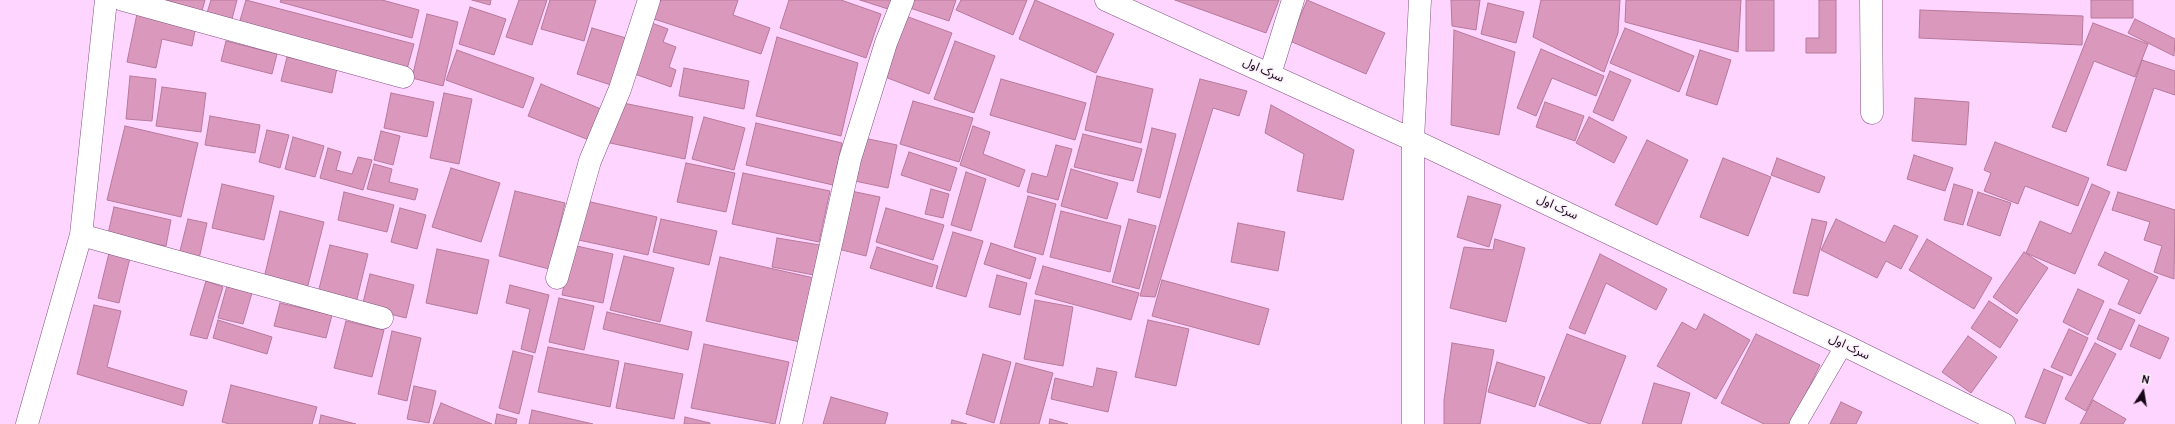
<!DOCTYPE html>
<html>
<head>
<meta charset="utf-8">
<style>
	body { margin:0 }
	#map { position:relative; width:2175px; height:424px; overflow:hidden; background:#fed5ff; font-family:Overpass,sans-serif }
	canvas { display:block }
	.north { position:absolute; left:2123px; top:372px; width:40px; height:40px; -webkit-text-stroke:3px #f9eef9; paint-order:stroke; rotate:12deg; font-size:11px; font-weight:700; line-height:16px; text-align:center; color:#160617 }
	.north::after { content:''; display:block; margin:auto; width:14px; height:18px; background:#160617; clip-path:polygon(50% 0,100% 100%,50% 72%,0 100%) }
</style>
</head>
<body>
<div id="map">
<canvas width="2175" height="424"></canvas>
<div class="north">N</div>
</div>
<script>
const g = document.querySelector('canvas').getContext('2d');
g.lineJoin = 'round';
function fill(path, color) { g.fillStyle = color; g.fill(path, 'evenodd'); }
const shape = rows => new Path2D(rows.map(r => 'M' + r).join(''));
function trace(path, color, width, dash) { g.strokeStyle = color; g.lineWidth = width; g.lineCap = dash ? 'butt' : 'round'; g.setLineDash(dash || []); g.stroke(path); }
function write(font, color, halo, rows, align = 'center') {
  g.font = font + ' Overpass,"Noto Sans Arabic",sans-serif'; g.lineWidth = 3; g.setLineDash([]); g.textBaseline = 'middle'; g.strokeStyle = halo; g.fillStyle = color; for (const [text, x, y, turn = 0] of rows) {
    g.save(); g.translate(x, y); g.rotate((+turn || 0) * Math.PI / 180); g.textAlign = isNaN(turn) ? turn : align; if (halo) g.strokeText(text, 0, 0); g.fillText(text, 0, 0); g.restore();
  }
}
const building = shape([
	[166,0,205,0,202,11,166,0],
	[211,0,237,0,232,19,207,13,211,0],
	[246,0,414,44,407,69,239,24,246,0],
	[281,0,382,0,419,10,412,38,280,2,281,0],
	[472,0,491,0,490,5,472,0],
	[519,0,547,0,532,45,506,37,519,0],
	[550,0,596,0,584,41,541,29,550,0],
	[657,0,738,0,733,15,770,28,761,54,651,18,657,0],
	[789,0,841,0,881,14,866,58,780,28,789,0],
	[860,0,892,0,888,9,860,0],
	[913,0,956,0,949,21,910,8,913,0],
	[961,0,1027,0,1013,35,956,10,961,0],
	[1035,0,1114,34,1096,73,1019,39,1035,0],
	[1175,0,1279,0,1266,33,1175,0],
	[1307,0,1385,33,1366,74,1290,41,1307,0],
	[1451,0,1480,0,1476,30,1452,26,1451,0],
	[1541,0,1620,0,1618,33,1604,72,1533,37,1541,0],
	[1626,0,1741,0,1738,52,1625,22,1626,0],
	[1746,0,1774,0,1774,51,1746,51,1746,0],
	[1819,0,1836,0,1836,53,1806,53,1806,38,1819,38,1819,0],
	[2091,0,2133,0,2133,18,2091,18,2091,0],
	[1488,3,1524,12,1516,43,1481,34,1488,3],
	[470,7,506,19,494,55,459,44,470,7],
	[1920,10,2083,16,2082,45,1919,38,1920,10],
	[137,14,196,26,192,46,162,39,156,68,127,62,137,14],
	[427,14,458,22,443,86,412,78,427,14],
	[903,15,952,33,929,94,880,75,903,15],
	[2135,19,2175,39,2174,56,2128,33,2135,19],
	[649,22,668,29,663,42,676,47,669,67,676,70,671,87,632,73,649,22],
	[2093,23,2148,44,2135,77,2094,61,2066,132,2052,127,2093,23],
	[592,28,626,38,611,85,577,74,592,28],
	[1625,28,1694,56,1679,92,1610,63,1625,28],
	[1454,30,1515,52,1499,135,1451,125,1454,30],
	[777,37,858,63,841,136,756,116,777,37],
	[226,41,277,54,272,74,221,61,226,41],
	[955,41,995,56,974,113,934,99,955,41],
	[1541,49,1604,76,1596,96,1552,78,1536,116,1517,108,1541,49],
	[457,50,534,78,523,108,446,80,457,50],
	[1700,50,1731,60,1717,105,1686,95,1700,50],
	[287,57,337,68,332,93,281,81,287,57],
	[2142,60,2175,71,2175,95,2154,88,2126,171,2107,165,2142,60],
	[684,68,749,81,744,109,679,96,684,68],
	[1610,71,1631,80,1613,121,1593,112,1610,71],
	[130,76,156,79,152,121,126,119,130,76],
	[1097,76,1153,89,1141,143,1085,130,1097,76],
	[1001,79,1086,103,1075,140,990,115,1001,79],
	[1200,79,1247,91,1239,116,1213,108,1155,297,1140,296,1200,79],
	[541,84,601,109,589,140,528,116,541,84],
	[162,87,206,93,201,132,156,126,162,87],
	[391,93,434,102,427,137,384,128,391,93],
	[444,93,472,99,459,164,430,158,444,93],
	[1915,98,1969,102,1966,145,1912,141,1915,98],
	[913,101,973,118,959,162,900,144,913,101],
	[618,102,693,117,685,159,610,143,618,102],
	[1545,102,1584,116,1575,141,1536,127,1545,102],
	[1271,105,1354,150,1343,200,1297,191,1304,154,1265,133,1271,105],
	[210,116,260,125,255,153,205,145,210,116],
	[704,117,745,128,734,170,692,159,704,117],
	[1589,117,1627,137,1614,163,1576,143,1589,117],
	[756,123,842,143,833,185,746,165,756,123],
	[125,126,198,143,181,217,107,200,125,126],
	[973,126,990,132,983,154,1025,170,1019,187,960,165,973,126],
	[1152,128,1176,134,1160,198,1137,192,1152,128],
	[267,130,289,135,280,168,259,162,267,130],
	[381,131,400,136,393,165,374,160,381,131],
	[1083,134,1142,149,1133,181,1074,167,1083,134],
	[293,137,324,146,315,177,285,169,293,137],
	[864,138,897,145,888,188,855,181,864,138],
	[1647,140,1688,160,1657,225,1615,205,1647,140],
	[1995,142,2089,178,2078,206,2025,186,2018,204,1984,191,1991,173,1984,170,1995,142],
	[1056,145,1072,149,1058,200,1027,192,1032,173,1047,177,1056,145],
	[328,148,341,152,336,170,352,174,358,157,372,160,363,190,320,178,328,148],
	[909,152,957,168,950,191,901,175,909,152],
	[1914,155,1953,168,1945,191,1907,179,1914,155],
	[1723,158,1771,177,1748,236,1700,217,1723,158],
	[1777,158,1825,177,1819,193,1771,175,1777,158],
	[686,163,735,173,726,212,677,202,686,163],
	[374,164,392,169,389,182,418,189,415,200,367,189,374,164],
	[451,168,500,183,481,242,432,227,451,168],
	[1071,169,1118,183,1107,219,1061,206,1071,169],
	[966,172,986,179,971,231,951,225,966,172],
	[743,173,830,191,819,242,732,224,743,173],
	[222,184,274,196,264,240,212,228,222,184],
	[1954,184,1973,190,1963,225,1944,220,1954,184],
	[2092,184,2110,192,2075,274,2026,253,2040,221,2071,234,2092,184],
	[931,189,949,194,943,218,925,214,931,189],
	[515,191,565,203,549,269,499,256,515,191],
	[851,191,880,197,866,256,838,249,851,191],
	[344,192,394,205,387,232,338,220,344,192],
	[1978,192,2011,203,2000,236,1967,225,1978,192],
	[2118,192,2175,210,2174,279,2154,272,2162,246,2144,240,2150,222,2112,210,2118,192],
	[1028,196,1056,204,1043,255,1014,247,1028,196],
	[1468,196,1501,205,1489,247,1457,237,1468,196],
	[582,200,657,217,648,255,574,239,582,200],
	[114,207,171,220,166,246,108,234,114,207],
	[400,208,426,215,417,249,391,242,400,208],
	[886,208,944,225,933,260,876,242,886,208],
	[280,211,324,222,307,289,264,278,280,211],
	[1061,211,1121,226,1110,272,1050,257,1061,211],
	[188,219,207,223,199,259,179,255,188,219],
	[661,219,717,231,709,265,653,252,661,219],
	[1129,219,1156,226,1139,289,1112,282,1129,219],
	[1812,219,1827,222,1808,296,1793,293,1812,219],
	[1836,219,1885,243,1894,225,1918,236,1901,269,1886,261,1877,278,1821,250,1836,219],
	[1238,223,1285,232,1278,271,1231,262,1238,223],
	[953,232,983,241,966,297,936,288,953,232],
	[777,238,820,245,814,275,772,267,777,238],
	[1495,239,1525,248,1506,322,1450,308,1464,247,1493,250,1495,239],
	[1927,239,1992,278,1974,309,1909,270,1927,239],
	[991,243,1036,258,1030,279,984,264,991,243],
	[330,245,368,254,356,303,318,293,330,245],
	[572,245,613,254,603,303,562,295,572,245],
	[877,247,938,266,932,287,870,268,877,247],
	[437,249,489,260,477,314,426,303,437,249],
	[2024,252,2048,268,2017,314,1993,297,2024,252],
	[2105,252,2158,277,2140,314,2118,304,2129,280,2098,265,2105,252],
	[109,253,130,258,119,303,98,298,109,253],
	[1600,254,1667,289,1656,310,1606,283,1585,334,1569,328,1600,254],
	[624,256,674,268,660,322,610,310,624,256],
	[720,257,814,278,800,342,706,321,720,257],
	[1043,266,1139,293,1131,320,1035,294,1043,266],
	[370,274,414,285,406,318,362,307,370,274],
	[997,275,1027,283,1020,315,989,307,997,275],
	[1162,280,1269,309,1259,345,1152,316,1162,280],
	[206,281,223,287,207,339,190,335,206,281],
	[510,285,549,295,535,353,521,349,530,309,506,303,510,285],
	[227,286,252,293,243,324,218,318,227,286],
	[2078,289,2104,301,2088,335,2063,322,2078,289],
	[559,298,594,306,584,350,549,342,559,298],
	[1035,300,1073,307,1063,366,1024,359,1035,300],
	[1989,301,2018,320,2000,348,1971,328,1989,301],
	[280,303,332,315,326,338,274,326,280,303],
	[94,305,121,311,107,367,187,391,183,406,77,374,94,305],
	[2110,309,2135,320,2121,350,2097,339,2110,309],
	[607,312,692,332,688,350,603,329,607,312],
	[1704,314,1750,340,1716,399,1657,366,1682,322,1696,330,1704,314],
	[218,320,272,337,267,354,213,338,218,320],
	[1148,320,1189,329,1176,386,1135,377,1148,320],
	[346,321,384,330,372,377,334,368,346,321],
	[2139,325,2169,338,2160,359,2130,346,2139,325],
	[2069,329,2088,338,2071,376,2051,367,2069,329],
	[392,331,421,338,407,401,378,394,392,331],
	[1567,334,1626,356,1600,424,1590,424,1539,405,1567,334],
	[1756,334,1820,365,1791,424,1764,424,1721,403,1756,334],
	[1968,336,1997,357,1971,393,1942,372,1968,336],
	[1452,343,1494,350,1480,424,1444,424,1444,400,1452,343],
	[2095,343,2116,354,2086,411,2065,399,2095,343],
	[704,344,789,362,775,424,691,408,704,344],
	[548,347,619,361,610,407,538,392,548,347],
	[513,351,533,356,519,414,499,408,513,351],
	[983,354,1011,362,994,423,966,414,983,354],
	[1497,362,1545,377,1535,407,1488,392,1497,362],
	[625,363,683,374,674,419,616,408,625,363],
	[1016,363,1053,373,1039,424,1000,424,1016,363],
	[1097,368,1117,372,1108,412,1051,399,1055,378,1093,387,1097,368],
	[2044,369,2063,377,2045,424,2025,417,2044,369],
	[1654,383,1690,393,1681,424,1642,424,1654,383],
	[231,385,317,407,312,424,230,424,222,422,231,385],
	[414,386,436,391,429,423,407,419,414,386],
	[831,397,888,413,885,424,823,424,831,397],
	[2093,400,2126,419,2123,424,2080,424,2093,400],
	[1841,402,1862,412,1856,424,1830,424,1841,402],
	[441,403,492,424,433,424,441,403],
	[532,410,593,424,529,424,532,410],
	[497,414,517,419,516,424,495,424,497,414],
	[321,415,356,424,319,424,321,415],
	[685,417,710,423,710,424,684,424,685,417],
	[1050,419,1068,424,1049,424,1050,419],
	[952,420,967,424,951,424,952,420]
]);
fill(building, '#da99bc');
trace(building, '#b7799b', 1);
const lane = shape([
	[1798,424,1844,345]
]);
const street = shape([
	[123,0,403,77],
	[1106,0,1413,140,1844,345,2004,424],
	[1871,0,1872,113],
	[1270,74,1293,0],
	[81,235,382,318],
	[557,278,590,161,620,89,649,0],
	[27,424,81,235,106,0],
	[791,424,850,159,886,43,903,0],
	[1413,424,1413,140,1420,0]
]);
trace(lane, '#805381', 18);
trace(street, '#805381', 23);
trace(lane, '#fff', 17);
trace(street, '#fff', 22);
write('12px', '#160617', '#f9eef9', [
	["سرک اول",1263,71,24],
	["سرک اول",1557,208,25],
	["سرک اول",1849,348,26]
]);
</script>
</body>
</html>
